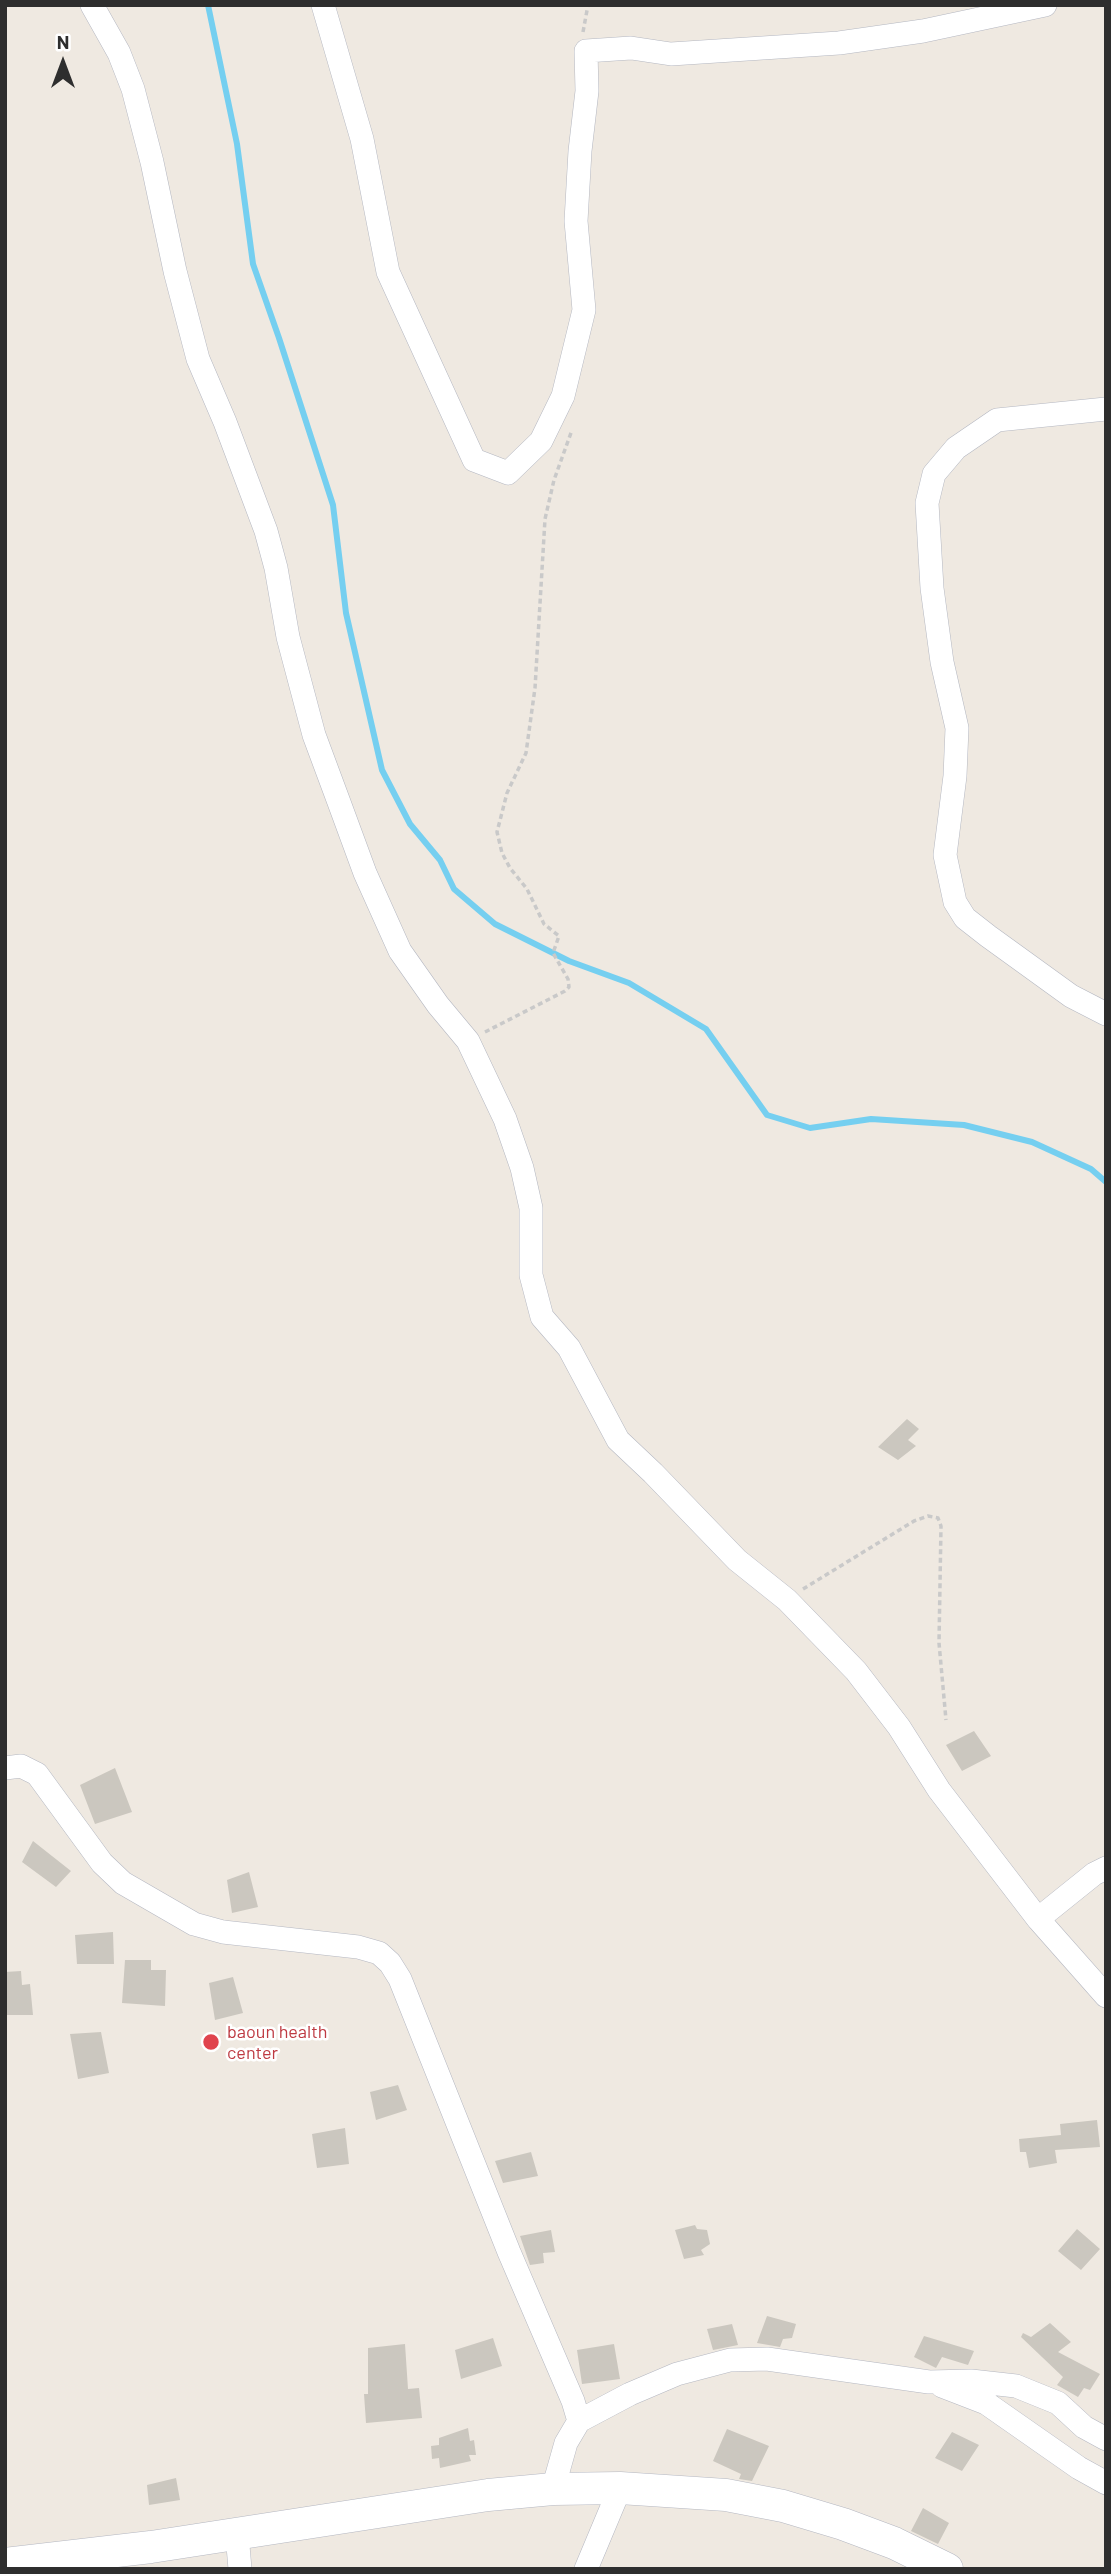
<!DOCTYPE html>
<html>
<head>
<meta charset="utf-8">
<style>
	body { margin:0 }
	#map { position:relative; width:1111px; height:2574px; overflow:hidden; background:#efe9e1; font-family:Barlow,sans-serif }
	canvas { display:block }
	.frame { position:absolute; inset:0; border:7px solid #2e2e2e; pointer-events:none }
	.north { position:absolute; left:28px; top:28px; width:70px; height:70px; -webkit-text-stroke:5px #fff; paint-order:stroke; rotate:0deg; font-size:19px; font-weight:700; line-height:28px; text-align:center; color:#2e2e2e }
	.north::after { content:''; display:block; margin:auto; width:24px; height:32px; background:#2e2e2e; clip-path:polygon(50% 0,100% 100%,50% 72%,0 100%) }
</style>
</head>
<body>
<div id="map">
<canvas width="1111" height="2574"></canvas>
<div class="frame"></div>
<div class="north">N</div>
</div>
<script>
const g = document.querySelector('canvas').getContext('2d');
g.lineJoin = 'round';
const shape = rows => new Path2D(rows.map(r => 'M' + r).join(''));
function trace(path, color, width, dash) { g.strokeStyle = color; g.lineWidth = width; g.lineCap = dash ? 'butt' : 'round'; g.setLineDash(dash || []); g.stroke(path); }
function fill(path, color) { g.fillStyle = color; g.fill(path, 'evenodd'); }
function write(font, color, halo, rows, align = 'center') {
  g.font = font + ' Barlow,sans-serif'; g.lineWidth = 5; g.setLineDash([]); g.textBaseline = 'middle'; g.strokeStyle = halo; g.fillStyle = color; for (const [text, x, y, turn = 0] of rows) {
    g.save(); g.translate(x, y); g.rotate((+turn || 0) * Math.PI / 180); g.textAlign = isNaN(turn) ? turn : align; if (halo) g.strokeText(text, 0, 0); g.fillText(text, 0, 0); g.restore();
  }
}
trace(shape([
	[208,5,237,144,253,264,279,338,333,505,346,613,382,770,410,824,440,860,454,889,495,924,569,961,629,983,706,1029,767,1115,810,1128,871,1119,964,1125,1032,1142,1091,1169,1106,1182]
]), '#75cff0', 6);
fill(shape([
	[907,1419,919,1429,908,1440,916,1446,898,1460,878,1447],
	[974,1731,991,1756,962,1771,946,1745],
	[115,1768,132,1812,95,1824,80,1785],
	[33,1841,71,1871,56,1887,22,1862],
	[249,1872,258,1907,232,1913,227,1880],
	[113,1932,114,1964,77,1964,75,1935],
	[125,1960,151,1960,151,1970,166,1970,165,2006,122,2003],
	[21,1971,22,1985,30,1984,33,2015,5,2015,5,1972],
	[233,1977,243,2013,215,2020,209,1983],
	[101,2032,109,2073,78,2079,70,2034],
	[398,2085,407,2110,376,2120,370,2092],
	[1097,2120,1100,2147,1055,2150,1057,2163,1029,2168,1026,2152,1020,2152,1019,2139,1061,2135,1060,2124],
	[345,2128,349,2164,317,2168,312,2134],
	[531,2152,538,2176,503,2183,495,2161],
	[695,2225,697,2229,707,2230,710,2244,701,2250,704,2255,684,2259,675,2230],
	[1077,2229,1100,2249,1081,2270,1058,2251],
	[551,2230,555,2252,543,2253,544,2263,530,2265,520,2236],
	[767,2316,796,2324,792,2338,783,2339,780,2347,757,2343],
	[1050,2323,1071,2342,1058,2352,1100,2374,1090,2390,1084,2388,1078,2397,1057,2385,1063,2377,1021,2337,1023,2333,1031,2337],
	[732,2324,738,2345,713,2350,707,2329],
	[924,2336,974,2351,968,2365,942,2357,936,2368,914,2357],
	[493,2338,502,2366,461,2379,455,2350],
	[405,2344,408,2389,419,2388,422,2418,366,2423,364,2394,368,2394,368,2348],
	[614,2344,620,2379,582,2384,577,2350],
	[468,2428,470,2441,474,2440,476,2455,469,2455,471,2461,440,2468,439,2458,432,2459,431,2446,439,2445,439,2438],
	[727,2429,769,2446,752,2481,739,2479,741,2474,713,2461],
	[952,2432,979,2445,962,2471,935,2458],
	[176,2478,180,2500,149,2505,147,2485],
	[923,2508,949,2523,938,2544,911,2531]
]), '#cbc7bf');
const street = shape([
	[92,5,119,53,133,89,152,162,175,271,198,359,225,422,266,531,276,568,288,637,314,735,340,805,365,873,400,951,438,1005,468,1041,505,1119,522,1168,531,1208,531,1275,542,1317,569,1348,618,1440,653,1473,737,1560,787,1600,856,1671,899,1727,939,1790,1038,1919,1106,1996],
	[323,5,362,139,388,272,474,460,508,473,541,441,563,396,584,310,576,221,580,151,587,91,586,51,631,48,671,54,839,43,923,31,1045,5],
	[1106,409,997,420,956,448,934,474,927,503,932,588,942,662,957,728,955,776,945,855,955,902,965,918,988,936,1071,996,1106,1014],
	[5,1768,21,1766,37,1774,102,1863,123,1883,194,1924,223,1932,358,1947,379,1953,390,1963,400,1979,509,2252,573,2401,579,2421],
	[1038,1919,1094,1874,1106,1868],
	[942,2386,986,2403,1079,2468,1106,2483],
	[553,2489,566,2443,579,2421,630,2394,677,2374,730,2360,767,2359,929,2382,971,2381,1016,2386,1058,2403,1084,2427,1106,2439],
	[237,2534,240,2569],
	[586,2569,620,2488]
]);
const secondary = shape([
	[5,2564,151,2547,488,2495,553,2489,620,2488,726,2495,783,2506,843,2524,894,2543,947,2569]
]);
trace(street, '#b4b7c1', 24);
trace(secondary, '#b4b7c1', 33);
trace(shape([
	[583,32,588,5],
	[485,1032,565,991,569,987,568,979,553,953,559,936,544,924,527,889,510,868,502,853,497,832,507,793,526,753,535,688,545,519,554,480,572,430],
	[803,1589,914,1521,928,1516,938,1518,941,1526,939,1643,946,1720]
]), '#c9c9c9', 3.5, [5, 3.5]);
trace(street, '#fff', 23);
trace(secondary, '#fff', 32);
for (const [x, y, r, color] of [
	[211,2042,9,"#e0444e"]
]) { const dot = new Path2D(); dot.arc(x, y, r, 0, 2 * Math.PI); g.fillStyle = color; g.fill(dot); trace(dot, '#fff', 2.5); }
write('18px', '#be3a42', '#fff', [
	["baoun health",227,2032],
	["center",227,2053]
], 'left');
</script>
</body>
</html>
